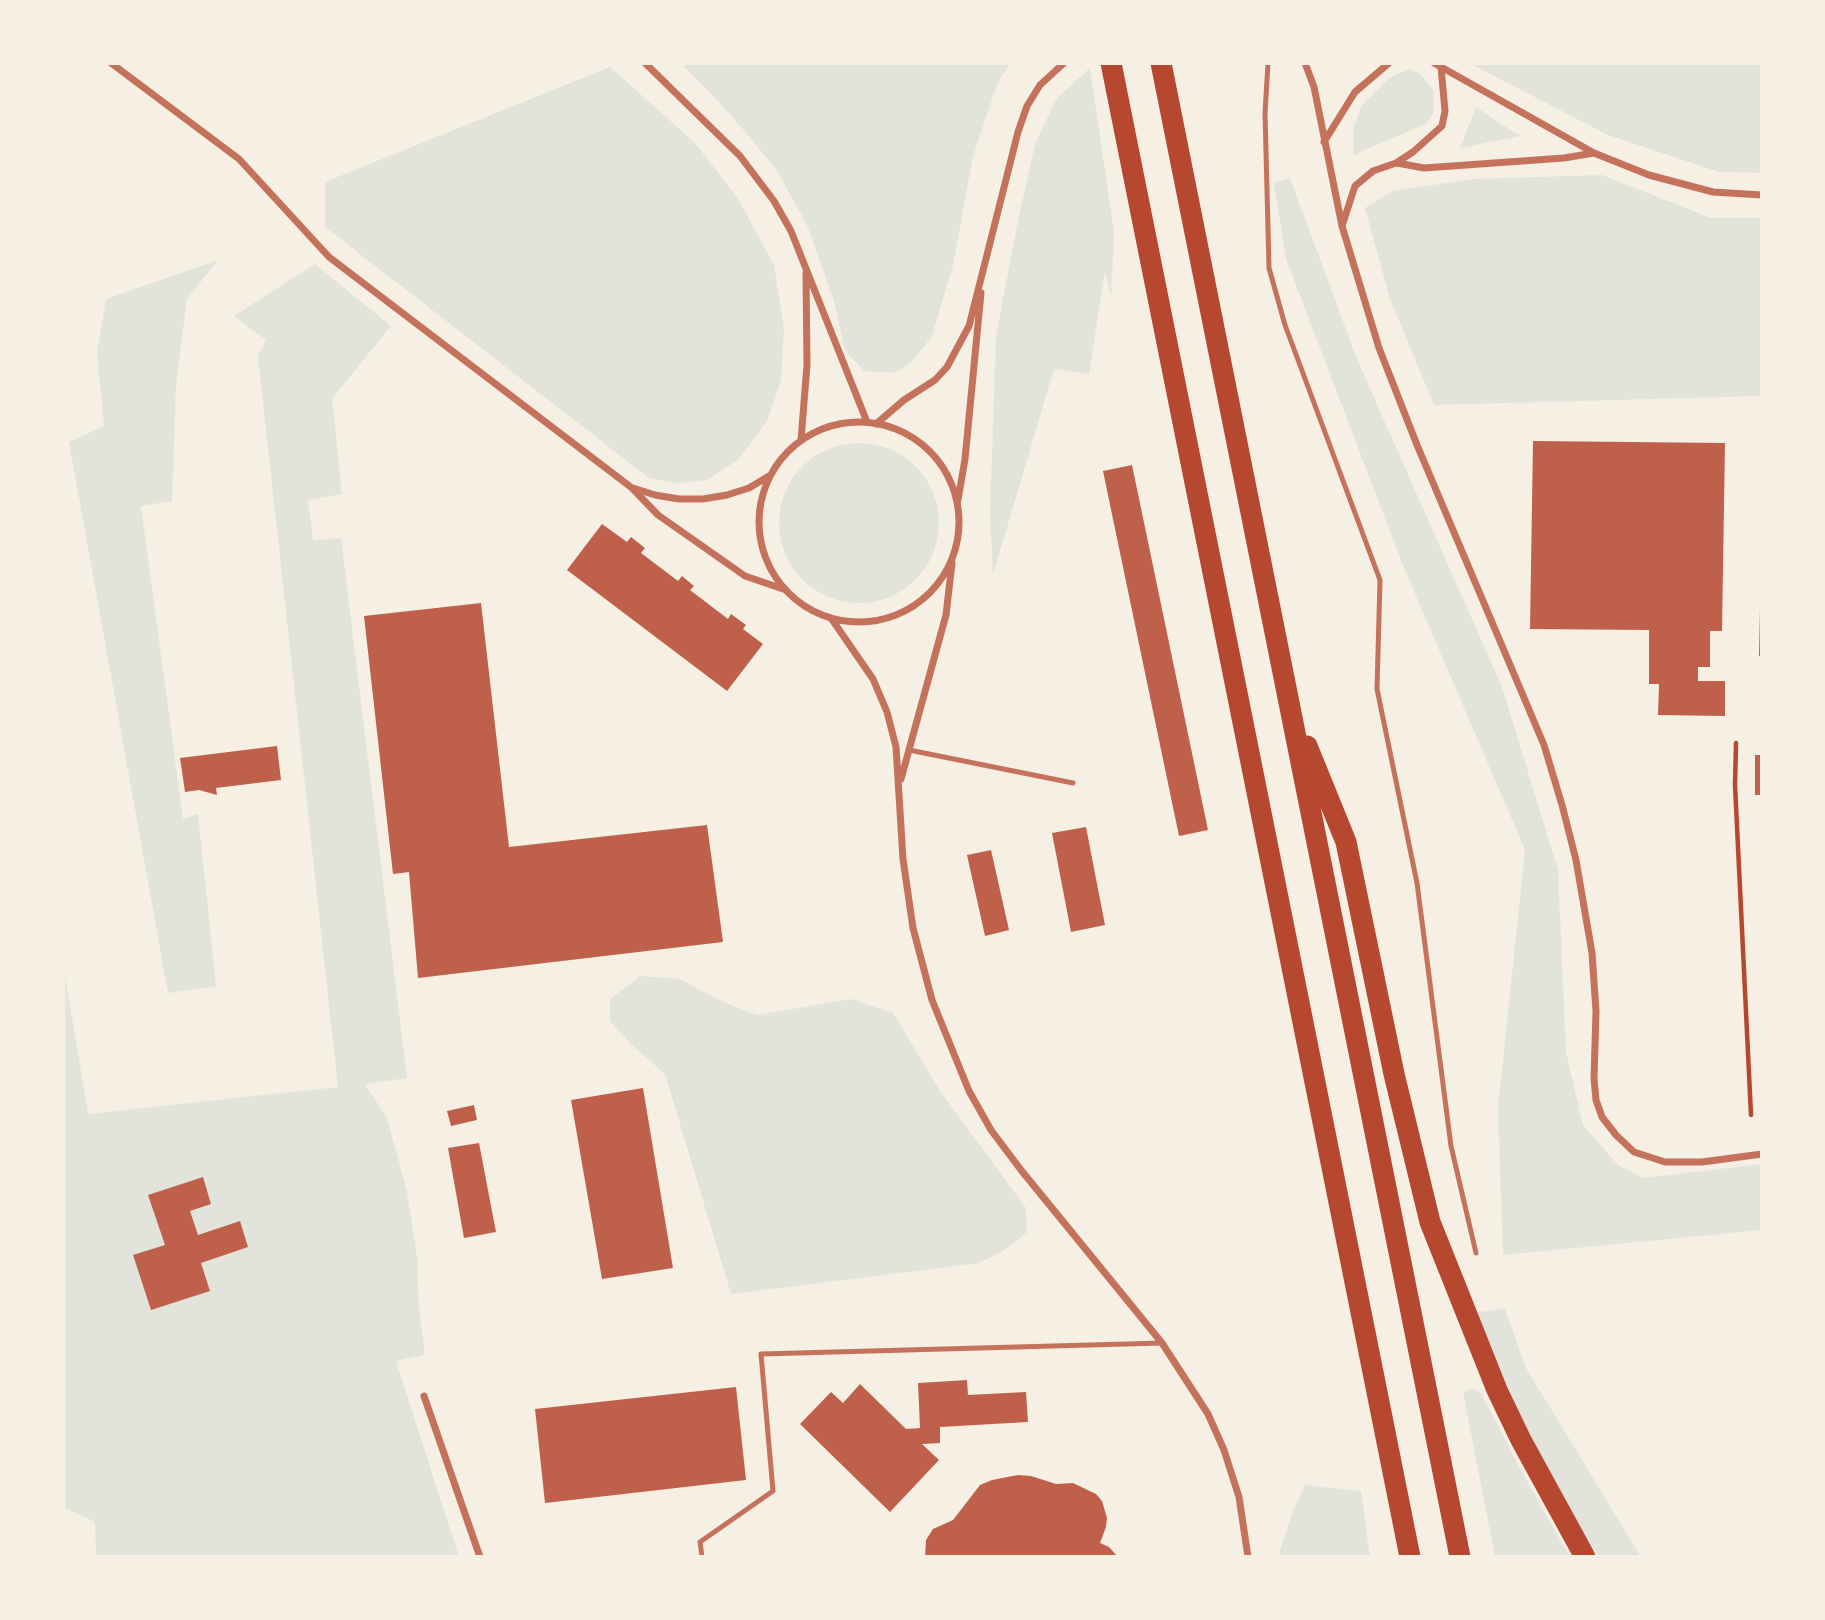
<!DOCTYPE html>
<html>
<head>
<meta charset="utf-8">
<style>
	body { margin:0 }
	#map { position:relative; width:1825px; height:1620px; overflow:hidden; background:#f6efe4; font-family:"Archivo Narrow",sans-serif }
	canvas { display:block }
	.frame { position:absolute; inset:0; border:65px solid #f6efe4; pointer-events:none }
</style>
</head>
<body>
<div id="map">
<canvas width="1825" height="1620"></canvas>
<div class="frame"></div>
</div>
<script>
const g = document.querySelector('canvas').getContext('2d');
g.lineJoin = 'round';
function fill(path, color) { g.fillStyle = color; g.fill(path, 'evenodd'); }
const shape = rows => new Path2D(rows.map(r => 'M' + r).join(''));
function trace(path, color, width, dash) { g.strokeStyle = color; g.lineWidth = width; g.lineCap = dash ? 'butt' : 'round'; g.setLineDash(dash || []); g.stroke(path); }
fill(shape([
	[681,63,1011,63,998,82,973,156,953,265,932,336,912,362,895,373,864,371,845,350,834,301,807,225,776,169,730,114],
	[1469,63,1762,63,1762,173,1719,172,1608,135],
	[610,67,694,142,737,197,774,265,784,328,781,381,767,421,738,460,707,480,676,483,649,478,325,227,325,182],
	[1090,68,1114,232,1111,297,1105,271,1089,374,1054,369,993,575,990,512,996,336,1019,215,1036,141,1057,98],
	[1409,69,1419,73,1434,91,1433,114,1426,124,1353,155,1353,129,1362,105,1389,78],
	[1476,107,1499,123,1521,136,1460,148],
	[1602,175,1711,218,1762,218,1762,396,1434,405,1390,299,1365,208,1393,191,1472,179],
	[1290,178,1357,359,1502,687,1558,870,1566,1052,1583,1125,1618,1165,1643,1178,1762,1164,1762,1230,1503,1255,1498,1108,1525,850,1404,568,1286,259,1274,183],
	[218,260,187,299,176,385,172,501,141,506,183,819,198,814,216,986,168,993,69,442,104,426,97,352,106,299],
	[315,264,391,326,332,399,342,494,308,500,313,540,341,538,407,1078,365,1084,387,1118,407,1192,417,1257,419,1309,425,1355,396,1361,459,1557,96,1557,95,1522,63,1507,63,962,88,1114,338,1087,258,356,266,340,234,316],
	'779 523a80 80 0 1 1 160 0a80 80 0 1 1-160 0Z',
	[640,976,680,979,721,1001,757,1015,851,999,893,1013,940,1091,1026,1208,1027,1232,1003,1251,979,1263,731,1294,665,1074,633,1046,610,1021,610,999],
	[1505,1309,1526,1368,1641,1557,1600,1557,1580,1527,1531,1438,1506,1383,1477,1312],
	[1472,1388,1481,1393,1523,1474,1570,1557,1495,1557,1463,1392],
	[1305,1485,1361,1491,1370,1557,1278,1557,1293,1511]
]), '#e2e4dc');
fill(shape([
	[1533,441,1725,443,1722,631,1710,631,1710,667,1698,667,1698,681,1725,681,1725,716,1658,715,1659,684,1649,684,1649,630,1530,629],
	[1132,465,1208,830,1179,836,1103,471],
	[602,524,627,542,631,537,645,548,641,553,678,581,682,576,694,586,690,590,728,619,731,614,746,625,743,629,763,644,727,691,567,570],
	[481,603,509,847,707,825,723,942,418,978,409,872,393,874,364,616],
	[1760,607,1762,607,1762,656,1759,656],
	[277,746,281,780,216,788,217,795,199,790,185,792,180,758],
	[1755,755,1762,755,1762,795,1755,795],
	[1086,827,1105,925,1071,932,1052,833],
	[991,850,1009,930,985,936,967,855],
	[643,1088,673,1268,602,1279,571,1100],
	[474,1105,477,1120,451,1126,447,1111],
	[479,1143,496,1232,464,1238,448,1148],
	[203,1177,211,1204,190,1211,198,1235,240,1221,248,1247,201,1263,210,1291,151,1310,133,1255,165,1245,148,1195],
	[967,1380,968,1395,1026,1392,1028,1422,940,1427,940,1443,922,1444,939,1460,890,1512,800,1424,831,1392,843,1403,860,1384,906,1429,920,1428,918,1383],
	[736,1387,746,1480,545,1503,535,1409],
	[1018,1475,1031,1476,1056,1484,1073,1483,1096,1494,1102,1501,1107,1518,1106,1527,1100,1543,1109,1547,1118,1557,925,1557,926,1540,933,1529,953,1520,980,1485,992,1480]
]), '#bf614a');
trace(shape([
	[1736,743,1735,785,1751,1115]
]), '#b5482f', 4.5);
trace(shape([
	[1268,63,1265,113,1269,268,1285,325,1380,580,1377,689,1417,883,1451,1146,1476,1253],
	[909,750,1073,783],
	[702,1557,700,1542,773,1491,761,1354,1162,1343]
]), '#c5725c', 5);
trace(shape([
	[111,63,239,159,329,257,632,488,658,515,745,576,786,590],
	[645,63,740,156,774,201,791,231,867,422],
	[1305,63,1314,87,1342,226,1379,348,1417,445,1544,745,1562,805,1576,860,1592,953,1596,1011,1594,1079,1596,1100,1602,1117,1616,1135,1634,1152,1665,1162,1702,1162,1762,1154],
	[1434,63,1594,153,1649,175,1713,192,1762,195],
	[1324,142,1355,92,1389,63],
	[1397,163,1424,168,1564,158,1594,153],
	[1342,226,1355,186,1373,171,1396,163,1413,152,1442,126,1445,111,1441,67],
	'759 522a100 100 0 1 1 200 0a100 100 0 1 1-200 0Z',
	[876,424,904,400,935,380,947,367,969,326,1018,132,1027,106,1040,85,1064,63],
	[801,440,807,365,806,273],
	[633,488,655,495,679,499,703,499,727,495,749,488,769,476],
	[958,500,965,459,981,293],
	[831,618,873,679,887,712,896,747,903,859,913,928,932,1000,969,1091,991,1130,1021,1170,1162,1343,1208,1414,1224,1450,1239,1497,1248,1557],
	[901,779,946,615,952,563],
	[424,1396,480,1557]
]), '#c5725c', 7);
trace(shape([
	[1111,63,1410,1557],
	[1161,63,1460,1557],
	[1307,746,1346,842,1394,1074,1430,1222,1497,1390,1521,1440,1585,1557]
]), '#b5482f', 21);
</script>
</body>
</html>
